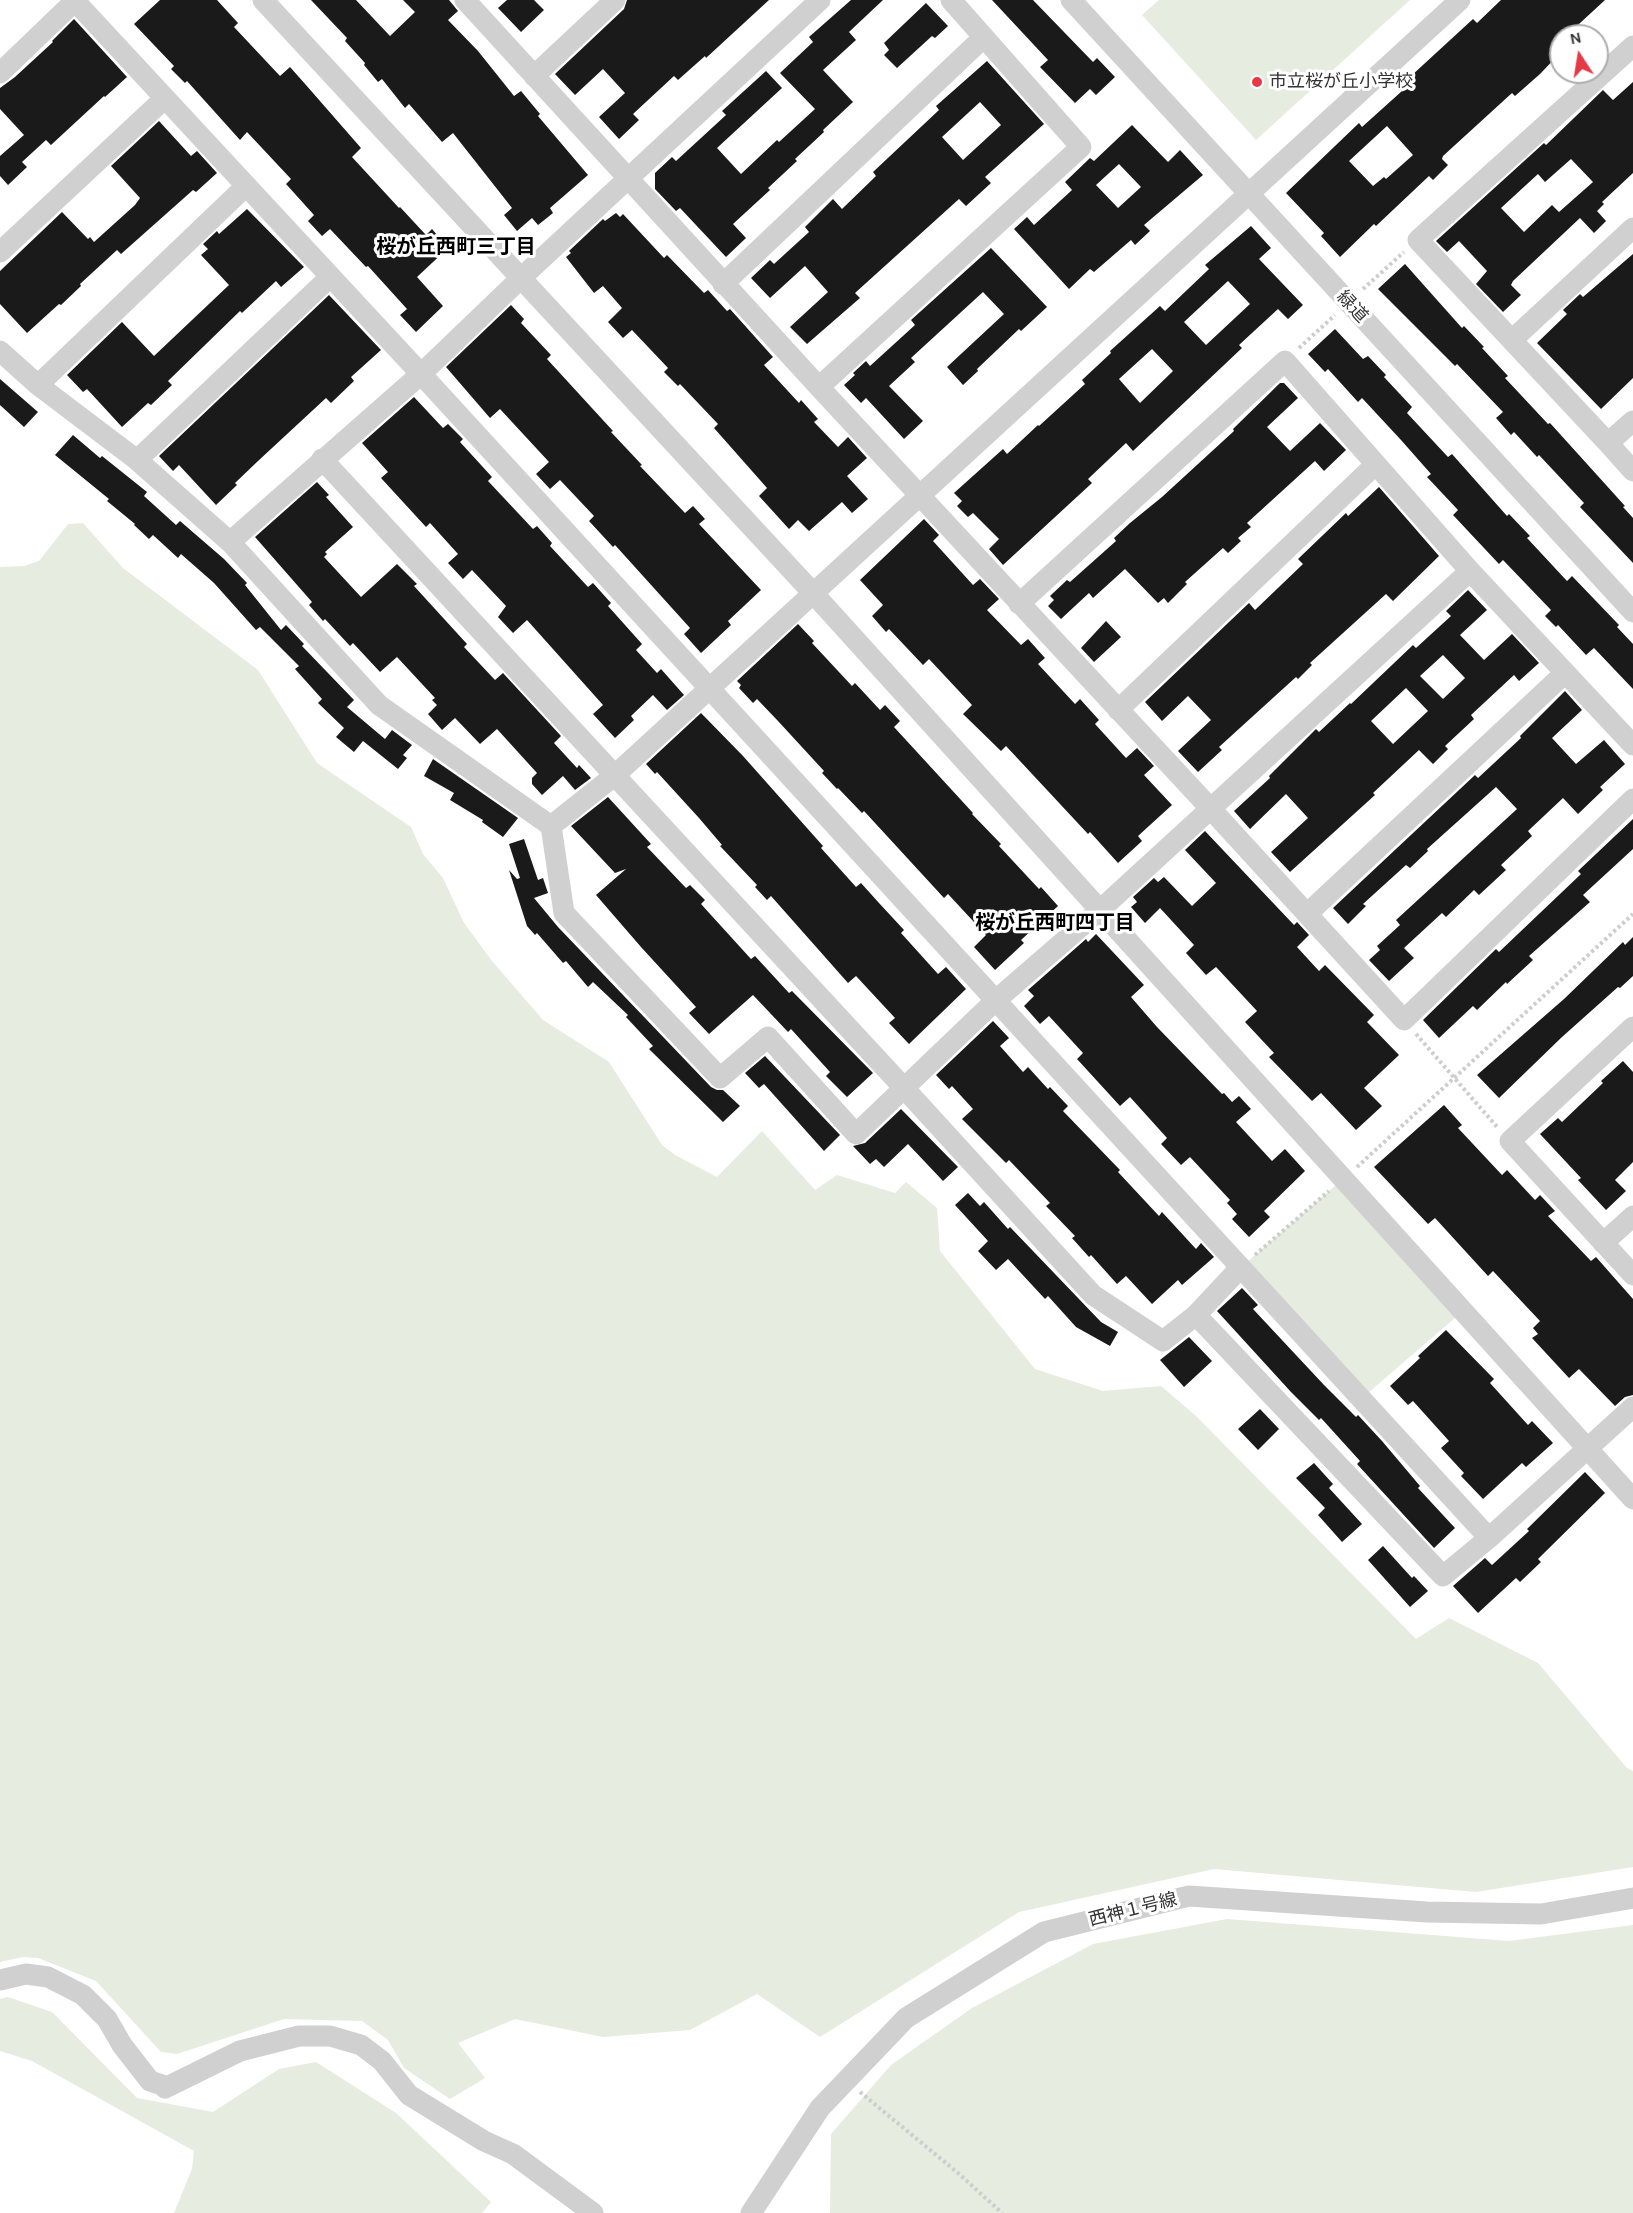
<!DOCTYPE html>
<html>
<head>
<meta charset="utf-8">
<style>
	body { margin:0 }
	#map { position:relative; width:1633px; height:2213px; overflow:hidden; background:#fff; font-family:Karla,sans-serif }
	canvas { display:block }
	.north { position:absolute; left:1549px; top:24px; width:60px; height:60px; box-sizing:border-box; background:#fff; border:2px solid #adadad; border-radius:50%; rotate:348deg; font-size:16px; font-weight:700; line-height:24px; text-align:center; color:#333 }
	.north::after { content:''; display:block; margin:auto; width:21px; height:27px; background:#e63946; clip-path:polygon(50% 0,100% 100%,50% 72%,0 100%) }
</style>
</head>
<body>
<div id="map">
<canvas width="1633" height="2213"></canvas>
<div class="north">N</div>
</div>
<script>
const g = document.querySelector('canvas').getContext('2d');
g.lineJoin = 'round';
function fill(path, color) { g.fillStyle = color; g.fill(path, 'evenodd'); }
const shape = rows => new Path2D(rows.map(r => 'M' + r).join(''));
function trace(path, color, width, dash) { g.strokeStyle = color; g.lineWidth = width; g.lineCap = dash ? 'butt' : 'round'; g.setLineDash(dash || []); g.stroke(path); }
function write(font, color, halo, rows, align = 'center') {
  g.font = font + ' Karla,"Noto Sans JP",sans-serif'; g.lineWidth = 6; g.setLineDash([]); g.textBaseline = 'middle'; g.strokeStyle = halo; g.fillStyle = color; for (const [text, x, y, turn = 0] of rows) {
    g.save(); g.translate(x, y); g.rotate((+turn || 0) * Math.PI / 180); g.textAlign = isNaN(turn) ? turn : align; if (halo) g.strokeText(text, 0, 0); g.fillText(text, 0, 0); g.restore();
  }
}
fill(shape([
	[1159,0,1410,0,1256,140,1142,15],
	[83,523,123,568,258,670,317,763,411,827,423,854,443,878,464,923,492,961,543,1020,609,1062,662,1145,675,1155,717,1177,762,1131,815,1190,837,1175,895,1193,906,1182,937,1208,940,1251,1035,1369,1103,1391,1161,1386,1196,1416,1416,1639,1449,1618,1538,1663,1627,1768,1633,1771,1633,1867,1476,1892,1214,1869,1019,1912,820,2037,757,1994,690,2030,603,2037,515,2019,458,2043,485,2078,450,2099,404,2068,388,2040,362,2021,284,2019,177,2054,161,2052,96,1981,38,1958,23,1957,0,1962,0,567,24,566,39,561,68,524],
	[1343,1179,1463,1311,1361,1399,1240,1268],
	[1227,1919,1509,1941,1633,1925,1633,2213,830,2213,831,2134,891,2065,972,2008,1093,1944],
	[8,1997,52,2012,137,2098,213,2112,279,2069,316,2062,396,2113,491,2202,482,2213,174,2213,192,2169,194,2151,32,2061,0,2051,0,1999]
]), '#e6ecdf');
fill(shape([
	[160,0,217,0,238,23,234,27,280,76,290,67,306,85,361,148,352,157,399,208,400,207,426,235,432,229,448,248,417,277,443,306,416,332,400,315,407,309,368,266,366,267,330,229,322,236,308,221,314,215,286,184,291,179,247,132,240,140,187,81,185,83,171,69,174,66,134,24],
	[311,0,356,0,390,36,415,12,403,0,449,0,458,11,448,20,478,51,514,96,521,91,540,114,538,116,588,175,550,208,553,213,538,225,532,218,517,231,504,215,512,208,453,133,442,142,409,104,405,108,382,79,378,82,364,65,365,63,345,41,347,38],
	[507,0,534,0,544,10,521,32,498,8],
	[627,0,769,0,706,58,705,56,678,80,674,76,633,114,639,120,619,139,599,117,625,93,603,69,575,95,555,74,624,9],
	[851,0,883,0,849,32,856,40,823,70,853,102,823,130,824,132,795,159,797,161,768,188,770,190,733,224,746,238,726,257,680,208,676,211,655,189,655,173,672,157,676,161,726,115,722,111,766,71,782,88,717,148,741,174,777,140,779,142,815,109,780,73,813,42,809,37],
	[992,0,1033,0,1093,62,1097,58,1115,77,1096,95,1090,89,1075,103,1040,67,1048,60],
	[1501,0,1605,0,1566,36,1561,36,1561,52,1540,74,1515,96,1512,93,1443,156,1442,159,1448,165,1433,180,1429,176,1376,226,1374,224,1340,257,1321,236,1324,233,1286,193,1359,123,1362,127,1402,91,1396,85,1409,74,1411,76,1473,19,1477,23],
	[1387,126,1413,155,1386,179,1384,177,1373,186,1349,161],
	[926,3,948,26,935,38,932,36,897,68,884,55,889,50,884,43],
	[74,19,127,77,105,97,104,96,51,145,46,140,22,162,27,167,8,185,0,176,0,156,24,135,0,109,0,88,15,77,53,42,52,41],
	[987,61,1044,124,985,177,991,183,966,206,959,199,855,293,860,298,807,344,790,327,828,292,805,266,770,298,751,278,770,260,774,264,809,232,805,227,833,199,842,209,876,176,873,172,939,110,936,106],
	[980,102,1001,125,963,160,942,137],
	[1633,82,1633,173,1602,202,1604,204,1597,211,1606,221,1594,233,1580,218,1513,281,1511,285,1521,295,1503,312,1476,284,1487,271,1459,241,1447,252,1436,241,1544,143,1546,145,1603,90,1613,100],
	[1571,159,1593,182,1559,212,1552,205,1524,232,1501,208,1538,174,1545,182],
	[159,121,191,156,197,151,217,173,196,192,193,190,121,254,117,250,80,284,81,286,61,305,59,304,27,333,0,304,0,271,62,212,88,239,90,237,94,242,135,205,140,198,111,166],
	[1132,125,1168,162,1180,150,1203,175,1144,225,1150,231,1135,245,1131,240,1094,272,1090,269,1069,289,1014,229,1027,217,1034,225,1072,190,1065,182,1090,158,1094,161],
	[1119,164,1141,187,1118,208,1096,185],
	[247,209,304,267,281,287,276,281,242,313,240,311,168,381,172,385,151,405,148,403,122,427,87,389,83,392,67,375,122,322,154,356,229,285,201,255,208,249,203,244,217,231,219,234],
	[616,213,620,217,623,214,664,258,667,255,704,293,708,290,727,311,730,309,773,357,764,365,799,403,801,400,818,419,814,422,838,447,848,437,867,458,847,476,868,499,852,513,842,502,809,531,798,520,789,529,759,496,767,488,714,428,718,424,680,384,678,386,664,372,668,368,632,330,623,338,608,322,622,308,603,286,594,293,566,257,571,253,569,251,603,219,605,221],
	[1251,226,1271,248,1259,259,1303,305,1288,319,1278,309,1239,345,1242,348,1133,451,1126,443,1088,479,1092,483,1003,565,989,549,999,539,973,513,968,517,957,506,962,501,954,493,1003,449,1007,454,1038,425,1039,426,1085,384,1082,380,1111,353,1110,351,1160,306,1165,311,1209,269,1205,265],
	[1228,281,1250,304,1206,345,1184,322],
	[1152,349,1173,371,1140,403,1119,379],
	[991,248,1047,307,1021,331,1019,329,977,369,978,371,963,385,947,367,1004,314,983,292,911,358,915,362,889,386,923,421,904,439,866,398,861,403,844,385,855,375,853,373,866,361,870,366,915,325,911,320],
	[1633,254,1633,378,1601,409,1537,343,1567,314,1563,310,1580,294,1583,297],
	[1405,264,1462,328,1464,326,1484,347,1482,348,1508,376,1505,378,1548,424,1550,423,1625,506,1623,507,1633,518,1633,563,1580,507,1584,503,1539,455,1537,457,1514,432,1511,435,1496,418,1503,412,1457,364,1455,366,1378,289],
	[329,295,381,350,351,377,354,381,331,403,326,398,258,461,235,483,237,485,216,505,179,465,173,471,159,456],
	[511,305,524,319,521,323,551,355,547,359,613,431,611,432,642,465,640,466,685,513,693,506,705,519,699,524,761,590,728,621,731,625,701,653,684,634,690,628,615,545,613,547,589,521,594,516,560,480,550,489,536,474,549,462,500,409,490,418,446,367],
	[1335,329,1363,359,1368,356,1386,375,1384,377,1412,407,1407,413,1448,457,1452,454,1507,516,1509,514,1530,536,1527,538,1567,581,1572,576,1619,625,1617,627,1633,644,1633,689,1594,648,1586,655,1558,625,1556,627,1545,616,1551,610,1503,560,1499,564,1453,515,1458,510,1427,477,1431,474,1401,440,1362,398,1358,402,1328,369,1325,372,1308,354],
	[0,379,38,412,24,427,0,405],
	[1280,383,1284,383,1298,398,1267,427,1290,451,1320,423,1346,450,1324,471,1315,461,1247,523,1251,527,1238,538,1241,541,1228,553,1223,548,1185,582,1187,584,1168,603,1164,598,1158,603,1125,569,1093,598,1089,593,1061,619,1048,606,1054,600,1050,596,1067,580,1070,582,1116,541,1114,538,1130,523,1162,497,1234,431,1233,429],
	[414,397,443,428,448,424,463,439,460,442,492,477,488,481,533,529,537,526,552,543,550,546,588,587,593,583,611,603,608,606,642,644,636,650,657,673,661,669,684,695,667,710,653,695,631,716,634,720,615,738,593,714,603,705,527,620,513,633,498,617,506,606,472,570,463,579,448,563,458,554,430,523,426,527,381,478,388,472,362,443],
	[73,435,100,458,102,456,147,492,144,496,176,525,180,521,224,559,247,583,245,585,281,630,286,625,304,644,302,646,354,700,347,707,385,739,392,730,412,745,403,755,407,758,398,769,363,741,354,752,336,737,344,728,318,703,322,699,295,669,299,666,260,627,256,630,214,583,181,554,178,558,153,535,149,539,134,525,135,524,107,501,109,499,55,455],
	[317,482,329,495,326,497,353,527,325,552,327,554,324,557,361,597,397,564,417,584,414,586,467,644,464,647,495,680,503,673,561,736,554,743,577,768,579,765,591,778,575,790,563,776,542,795,532,784,532,778,537,773,497,729,480,744,455,718,442,730,428,714,437,705,432,700,435,698,397,657,380,672,353,643,350,646,325,619,323,621,309,605,312,602,255,537],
	[1379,487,1439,556,1393,601,1386,594,1310,663,1312,665,1298,679,1296,677,1219,747,1222,750,1198,772,1178,751,1211,720,1188,696,1162,721,1145,702,1249,603,1255,610,1303,564,1298,559,1346,513,1348,516],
	[924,519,939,535,933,541,973,585,980,579,999,599,987,610,1021,645,1028,639,1045,658,1038,664,1075,704,1080,699,1099,720,1095,724,1126,758,1137,748,1154,766,1144,775,1172,805,1138,836,1142,841,1118,863,1090,832,1088,834,1006,746,1001,751,963,714,972,705,929,659,923,665,889,629,886,632,872,616,883,605,860,580],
	[1468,590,1487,610,1460,635,1484,660,1512,634,1539,663,1519,681,1514,675,1471,715,1474,719,1445,746,1448,749,1433,764,1419,750,1373,793,1375,795,1290,872,1271,852,1308,818,1286,794,1250,829,1234,811,1270,778,1269,776,1316,729,1319,732,1350,703,1351,704,1413,645,1416,648,1451,616,1446,611],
	[1443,655,1465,678,1443,699,1420,676],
	[1406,688,1428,711,1393,744,1371,721],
	[1106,621,1121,637,1094,662,1081,648],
	[798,624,814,641,812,643,852,686,855,683,880,710,885,705,900,721,894,727,973,813,972,814,1001,844,999,846,1039,889,1041,887,1058,906,1021,940,1024,943,995,970,974,947,986,935,948,894,944,898,864,811,862,813,838,788,837,789,822,773,824,771,778,721,757,699,753,703,739,688,741,685,737,681],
	[1565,691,1582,710,1552,738,1576,764,1604,740,1625,764,1600,787,1603,790,1578,814,1563,798,1528,831,1532,836,1501,865,1506,870,1479,895,1474,890,1446,917,1442,913,1404,948,1414,958,1389,981,1369,960,1380,950,1377,946,1400,925,1396,920,1517,809,1496,787,1427,849,1428,851,1410,868,1406,865,1363,904,1366,906,1348,924,1333,908,1475,775,1478,778,1521,738,1520,736],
	[701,713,743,756,823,846,821,848,856,887,861,883,879,903,904,930,901,933,938,974,946,967,966,989,909,1044,889,1023,895,1018,856,976,848,983,771,896,767,900,755,887,757,885,720,846,722,845,699,818,657,772,655,774,646,764],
	[433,759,518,818,503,837,482,822,483,820,450,800,454,793,424,776],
	[608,797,651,844,647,847,686,888,690,885,705,900,701,904,751,959,755,956,789,993,792,991,873,1073,847,1097,826,1076,830,1072,791,1029,788,1032,753,995,709,1034,689,1013,696,1007,641,947,596,895,626,869,615,873,571,826],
	[1633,819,1633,849,1583,895,1590,902,1529,956,1533,960,1507,984,1506,982,1477,1010,1473,1006,1439,1038,1423,1020,1496,949,1499,952,1581,874,1578,871],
	[1205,831,1294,925,1297,922,1309,935,1297,947,1319,971,1325,965,1374,1015,1367,1022,1399,1055,1364,1088,1382,1106,1356,1130,1321,1093,1312,1101,1269,1057,1274,1053,1245,1022,1257,1011,1216,967,1206,975,1186,953,1194,945,1160,908,1145,923,1131,907,1137,902,1133,897,1154,878,1158,882,1164,877,1192,906,1216,883,1185,850],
	[524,839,538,880,543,878,548,893,534,898,558,927,711,1087,717,1090,723,1090,740,1106,723,1122,649,1049,653,1046,626,1017,628,1015,593,982,588,987,566,961,563,963,537,933,535,935,527,926,509,870,517,879,520,878,509,844],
	[1096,934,1144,985,1131,997,1157,1027,1222,1094,1224,1093,1232,1102,1239,1096,1251,1109,1236,1122,1272,1161,1285,1149,1305,1171,1264,1211,1270,1217,1249,1237,1232,1219,1237,1214,1227,1203,1230,1200,1190,1157,1181,1165,1161,1144,1167,1138,1130,1097,1120,1106,1077,1059,1083,1053,1049,1016,1040,1024,1024,1006,1034,996,1028,990,1086,939,1088,942],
	[1633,937,1633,976,1620,988,1618,987,1562,1037,1499,1098,1477,1075,1564,999,1623,942,1625,945],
	[993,1021,1009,1038,1000,1046,1023,1072,1028,1067,1048,1089,1050,1087,1068,1106,1063,1111,1120,1170,1118,1172,1159,1216,1162,1212,1196,1249,1201,1243,1214,1257,1182,1285,1178,1280,1152,1304,1126,1276,1117,1284,1091,1255,1089,1257,1072,1238,1075,1236,1046,1206,1050,1203,1009,1160,1006,1163,962,1119,973,1109,952,1086,949,1089,936,1075],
	[765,1056,840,1135,824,1151,764,1084,759,1088,745,1073],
	[1623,1061,1633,1072,1633,1162,1615,1180,1626,1191,1606,1210,1578,1180,1581,1178,1540,1134,1558,1118,1562,1122,1603,1083,1601,1081],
	[1444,1105,1462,1125,1458,1128,1502,1175,1507,1170,1535,1200,1540,1195,1555,1211,1548,1216,1591,1261,1596,1257,1633,1299,1633,1395,1625,1397,1615,1406,1579,1369,1569,1378,1532,1338,1538,1334,1533,1328,1540,1321,1493,1271,1488,1276,1435,1218,1428,1224,1374,1167],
	[901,1109,958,1167,943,1181,908,1144,884,1167,876,1159,870,1164,853,1146,865,1143],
	[968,1193,980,1206,984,1202,1008,1229,1010,1227,1101,1322,1118,1332,1110,1346,1076,1327,1048,1296,1045,1299,1008,1259,996,1270,978,1251,988,1241,955,1205],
	[1242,1288,1258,1305,1253,1309,1324,1385,1356,1417,1358,1415,1382,1441,1420,1486,1418,1488,1455,1528,1434,1548,1357,1464,1360,1461,1321,1418,1319,1420,1291,1392,1217,1311],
	[1446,1330,1494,1379,1490,1383,1528,1425,1532,1421,1553,1443,1526,1467,1522,1463,1483,1499,1461,1476,1464,1473,1441,1448,1449,1441,1413,1401,1408,1405,1390,1386,1420,1358,1418,1356],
	[1189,1337,1212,1361,1184,1387,1160,1360],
	[1260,1409,1279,1429,1258,1450,1238,1429],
	[1314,1463,1333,1484,1329,1488,1362,1524,1342,1542,1318,1515,1325,1508,1296,1478],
	[1585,1472,1605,1493,1538,1559,1541,1562,1520,1582,1516,1578,1478,1613,1453,1586,1485,1558,1492,1565,1529,1531,1527,1529],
	[1383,1546,1412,1578,1414,1576,1428,1591,1410,1607,1368,1560]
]), '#1a1a1a');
trace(shape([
	[1363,289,1404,252],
	[1299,348,1335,315],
	[1416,1034,1498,1128],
	[1357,1167,1633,914],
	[1255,1255,1329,1191],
	[860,2092,958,2173,1002,2213]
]), '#cdcdcd', 4, [3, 3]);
trace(shape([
	[74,0,421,374,1489,1538],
	[263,0,813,593,1633,1499],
	[465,0,819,387,1210,808,1404,1020,1633,799],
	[1071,0,1633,612],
	[1633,46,1418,240,1608,443,1633,421],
	[0,73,75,1],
	[534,76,615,0],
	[0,252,164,99],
	[723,284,984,37],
	[1512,340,1633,228],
	[0,351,38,385,137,460,230,542,379,705,551,826,564,913,720,1078,768,1037,856,1134,995,1001,1100,910,1470,571],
	[38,385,246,186],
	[819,387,1081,147,951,0],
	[1608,443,1633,471],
	[322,459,904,1088,1093,1295,1163,1341,1196,1315,1240,1268],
	[137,460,330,277],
	[230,542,421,374,521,278,820,0],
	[1019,604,1285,361,1470,571,1633,745],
	[1118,710,1376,464],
	[551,826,614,776,1460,0],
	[1307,914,1565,673],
	[1633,1027,1510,1141,1633,1275],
	[1603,1243,1633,1216],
	[1196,1315,1443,1576,1489,1538,1633,1407],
	[0,1980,26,1974,48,1977,83,1995,107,2019,122,2045,150,2081,162,2085,165,2088,240,2051,299,2036,330,2036,361,2045,382,2061,409,2095,484,2141,513,2154,593,2213],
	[751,2213,820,2108,906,2018,1044,1932,1189,1896,1427,1912,1541,1914,1633,1898]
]), '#d0d0d0', 21);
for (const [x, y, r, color] of [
	[1257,82,6,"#e63946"]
]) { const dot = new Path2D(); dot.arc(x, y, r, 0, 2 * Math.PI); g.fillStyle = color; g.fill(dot); trace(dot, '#fff', 2); }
write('18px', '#333', '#fff', [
	["市立桜が丘小学校",1269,82]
], 'left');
write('18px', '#333', '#fff', [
	["緑道",1352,307,47],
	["西神１号線",1133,1910,-14]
]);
write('bold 20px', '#000', '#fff', [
	["桜が丘西町三丁目",456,247],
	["桜が丘西町四丁目",1055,923]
]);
</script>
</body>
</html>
